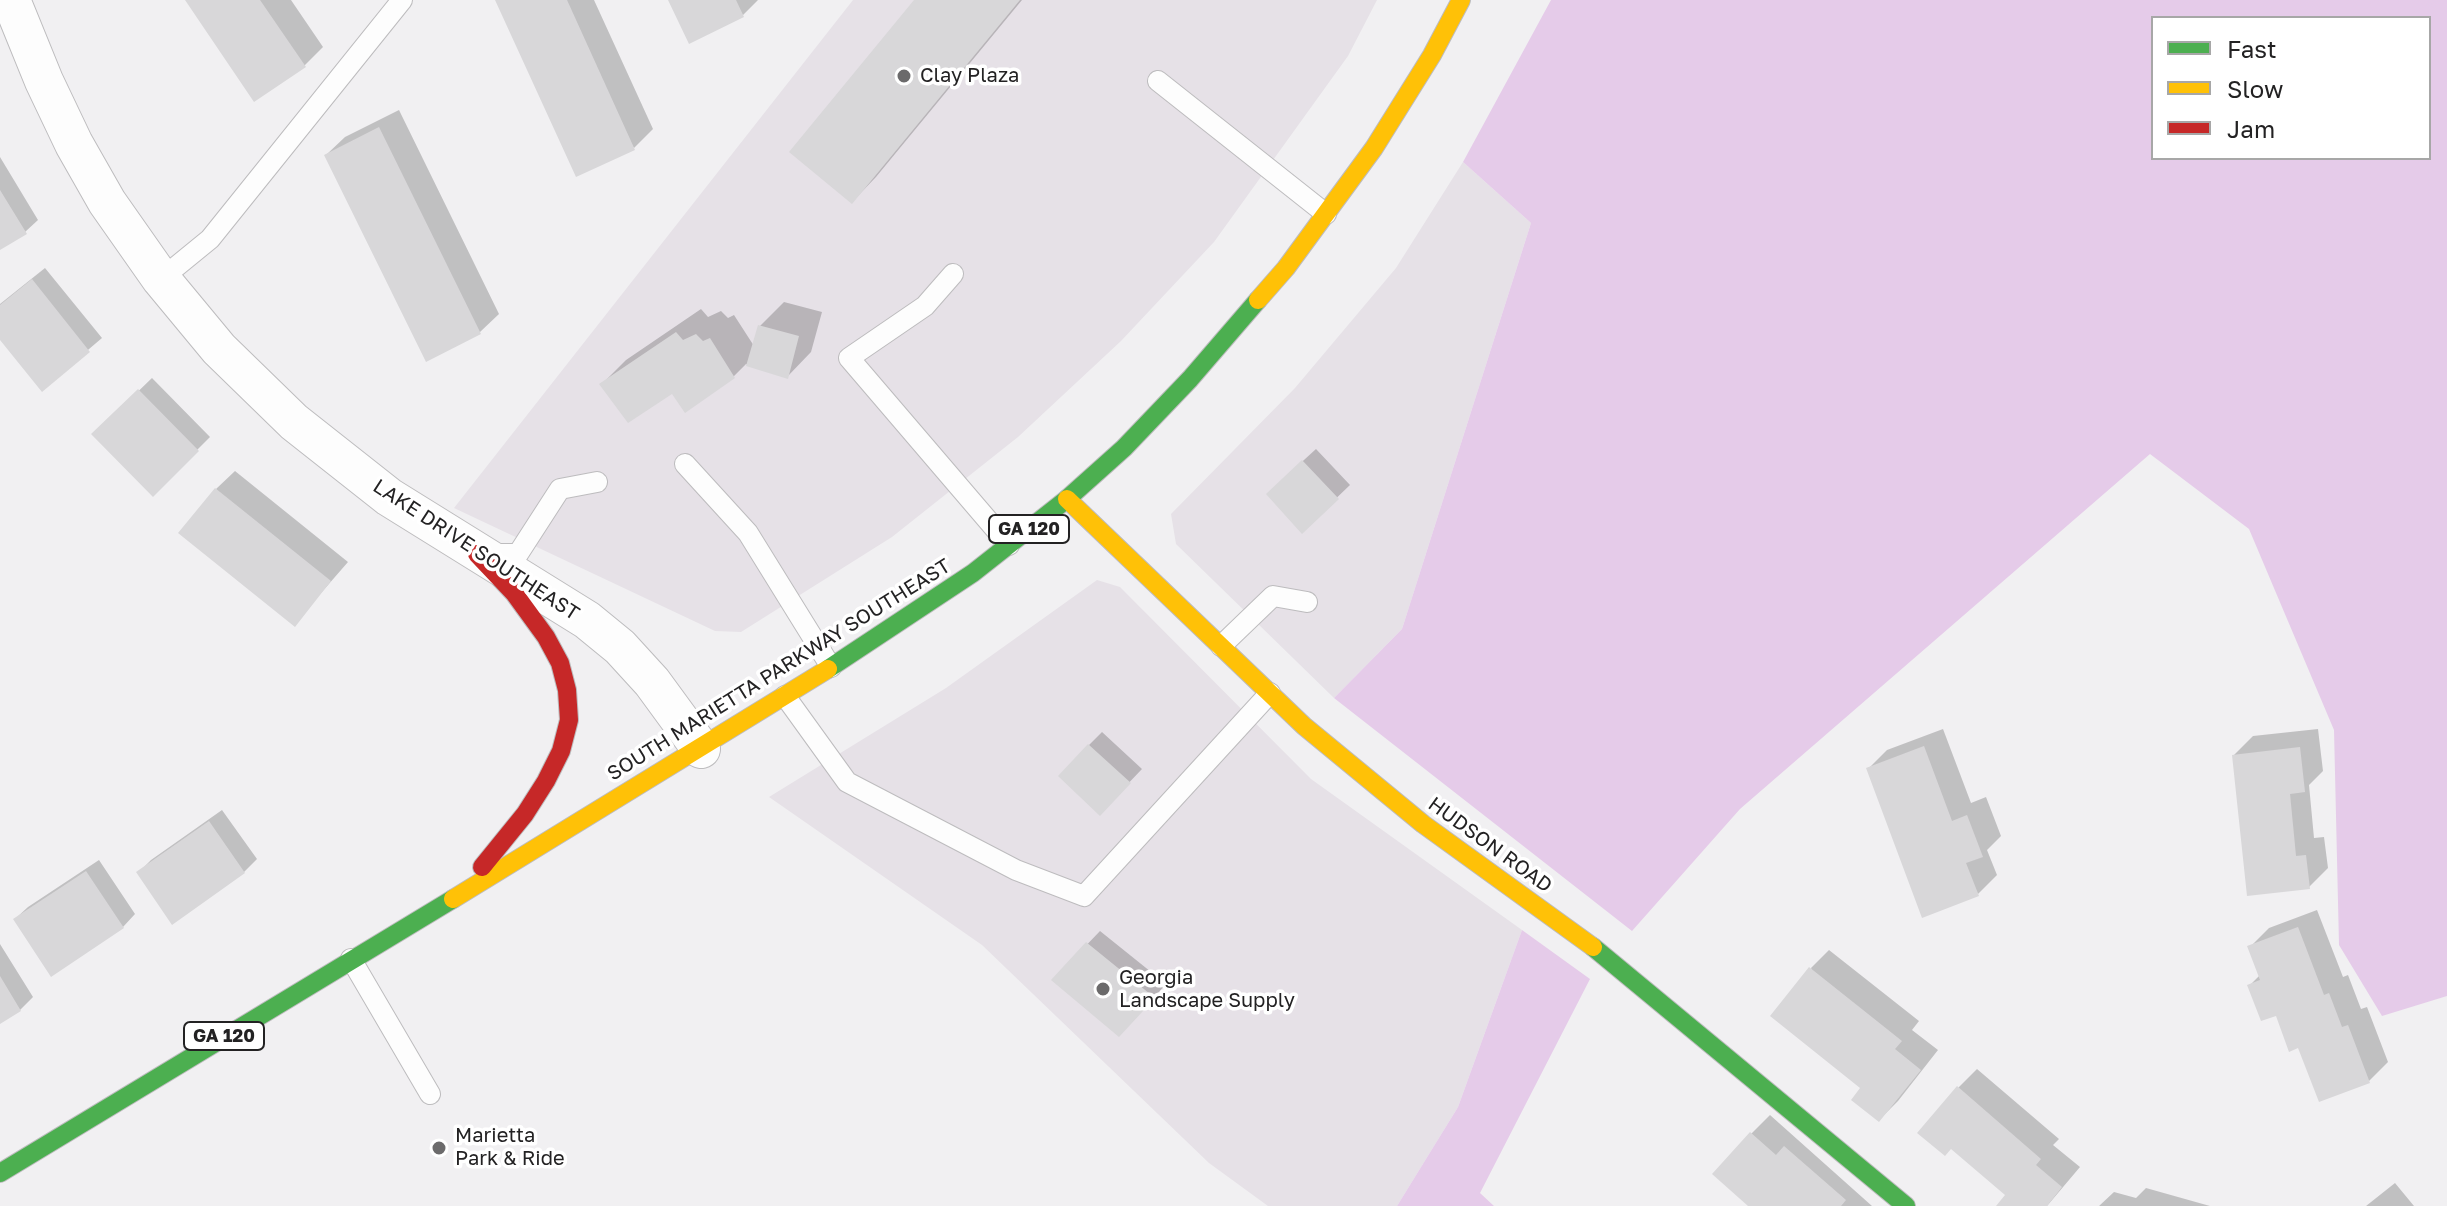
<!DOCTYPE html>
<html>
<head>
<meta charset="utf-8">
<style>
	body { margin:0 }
	#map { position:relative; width:2447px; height:1206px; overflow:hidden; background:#f1f0f2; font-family:"Golos Text",sans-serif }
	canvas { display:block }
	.legend { position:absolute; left:2151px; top:16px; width:280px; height:144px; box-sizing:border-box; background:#fff; border:2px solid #a7a7a7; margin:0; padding:10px 14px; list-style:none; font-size:24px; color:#232223 }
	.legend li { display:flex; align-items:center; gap:16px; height:40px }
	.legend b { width:40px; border:2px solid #a7a7a7 }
</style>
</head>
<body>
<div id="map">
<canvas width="2447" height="1206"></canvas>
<ul class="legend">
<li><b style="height:10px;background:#4caf50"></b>Fast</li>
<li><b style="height:10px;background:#ffc107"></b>Slow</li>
<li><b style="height:10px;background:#c62828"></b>Jam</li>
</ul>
</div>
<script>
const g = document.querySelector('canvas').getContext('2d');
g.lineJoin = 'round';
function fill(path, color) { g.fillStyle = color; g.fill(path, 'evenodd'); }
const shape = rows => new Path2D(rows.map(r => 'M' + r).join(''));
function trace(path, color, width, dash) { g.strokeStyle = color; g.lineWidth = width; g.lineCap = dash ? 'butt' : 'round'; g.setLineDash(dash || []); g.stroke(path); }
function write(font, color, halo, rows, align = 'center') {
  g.font = font + ' "Golos Text",sans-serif'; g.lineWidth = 7; g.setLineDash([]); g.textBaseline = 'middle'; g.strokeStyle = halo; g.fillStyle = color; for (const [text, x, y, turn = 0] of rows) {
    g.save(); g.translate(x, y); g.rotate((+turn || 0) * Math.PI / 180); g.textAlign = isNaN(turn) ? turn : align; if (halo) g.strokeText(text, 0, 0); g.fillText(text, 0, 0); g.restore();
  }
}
fill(shape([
	[853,0,1377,0,1348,56,1214,242,1121,341,1018,437,892,537,741,632,715,631,454,508],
	[1463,162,1531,223,1402,629,1334,698,1176,544,1171,514,1295,388,1396,268],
	[1097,580,1120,587,1311,779,1522,930,1458,1107,1397,1206,1268,1206,1209,1163,982,945,769,797,946,688]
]), '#e6e1e7');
fill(shape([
	[1551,0,2447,0,2447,996,2382,1016,2339,945,2334,730,2249,529,2150,454,1740,809,1632,931,1334,698,1402,629,1531,223,1463,162],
	[2153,18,2429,18,2429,158,2153,158],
	[1522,930,1590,979,1480,1193,1494,1206,1397,1206,1458,1107]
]), '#e5cbe9');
fill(shape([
	[188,0,291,0,323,47,304,66],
	[497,0,594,0,653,129,634,148],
	[670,0,758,0,743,15],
	[916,0,1022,0,876,177,852,202],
	[399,110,499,314,480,332,427,359,326,155,345,137],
	[0,157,38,220,25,232,0,248],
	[45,268,102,338,42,389,0,336,0,304],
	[784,302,822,312,811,352,787,377,746,364,733,377,673,392,601,385,626,360,701,309,708,317,721,311,728,318,734,315,754,346,760,326],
	[152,378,210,437,153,494,94,434],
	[1316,449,1350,485,1302,531,1281,481],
	[235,471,348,562,294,624,216,489],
	[1943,729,1971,803,1986,797,2001,836,1987,850,1997,875,1978,894,1868,769,1887,750],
	[2318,729,2323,771,2309,785,2314,838,2324,837,2328,868,2309,887,2234,755,2253,736],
	[1102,732,1142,769,1100,813,1089,745],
	[222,810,257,859,244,872,173,922,138,873,151,860],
	[99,860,135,914,123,927,15,919,28,907],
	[2317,910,2343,977,2348,975,2361,1009,2367,1007,2388,1062,2369,1081,2299,1045,2277,1014,2249,986,2260,975,2250,947,2269,928],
	[1100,931,1166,984,1132,1022,1054,979],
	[0,944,33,997,20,1010,0,1022],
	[1829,950,1919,1021,1912,1030,1938,1050,1898,1101,1879,1120,1811,968],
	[1977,1069,2059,1139,2053,1145,2080,1167,2047,1206,2000,1206,2007,1195,1958,1088],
	[1770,1115,1872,1206,1752,1206,1751,1134],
	[2395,1183,2414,1206,2366,1206],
	[2146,1188,2210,1206,2099,1206,2114,1192,2136,1198]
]), '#0003');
fill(shape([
	[185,0,260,0,306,67,254,102],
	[495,0,567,0,635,150,576,177],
	[668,0,736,0,744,17,689,44],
	[914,0,1020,0,852,204,789,152],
	[379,127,481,334,426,362,324,155],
	[0,190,27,234,0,250],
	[32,279,90,352,42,392,0,340,0,305],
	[758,325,799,336,788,379,746,366],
	[676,332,683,340,696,334,703,341,710,338,735,378,685,413,672,394,628,423,599,384],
	[138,389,199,451,153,497,91,434],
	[1302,460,1339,499,1302,534,1266,494],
	[215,488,331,581,295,627,178,533],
	[1088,744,1131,783,1100,816,1058,776],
	[1924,746,1952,821,1967,815,1983,857,1966,863,1979,896,1922,918,1866,768],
	[2300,747,2305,792,2290,794,2296,856,2306,855,2310,889,2247,896,2232,755],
	[209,821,245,873,172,925,136,872],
	[86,871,124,928,51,977,13,919],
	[2298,927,2324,995,2329,993,2342,1027,2348,1025,2370,1083,2319,1102,2298,1048,2289,1052,2276,1016,2261,1021,2247,985,2260,980,2247,946],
	[1086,942,1155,998,1119,1037,1051,980],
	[1809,967,1902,1041,1895,1049,1921,1070,1879,1122,1851,1100,1860,1088,1770,1016],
	[0,976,21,1011,0,1024],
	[1957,1086,2041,1159,2036,1165,2062,1187,2047,1206,1996,1206,2005,1195,1951,1149,1945,1156,1917,1133],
	[1750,1132,1776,1155,1784,1146,1846,1200,1841,1206,1748,1206,1712,1174]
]), '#d8d7d9');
const lane = shape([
	[1158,81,1326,214],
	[953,274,925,306,849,358,1009,545],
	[161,279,210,239,402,0],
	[685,464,748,533,831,667],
	[493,554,518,554,560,489,597,482],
	[1221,646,1273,596,1307,602],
	[785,696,847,782,1016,870,1084,896,1270,693],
	[351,959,430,1094]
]);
const street = shape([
	[11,0,44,81,74,144,107,202,161,279,219,349,294,422,389,497,587,620,620,647,652,682,701,749]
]);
const fast = shape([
	[828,669,973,573,1067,499,1124,448,1190,379,1258,300],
	[1593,947,1906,1206],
	[0,1173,453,899]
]);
const slow = shape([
	[1258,300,1286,268,1374,148,1432,55,1461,0],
	[1067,499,1304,726,1423,824,1593,947],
	[453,899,828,669]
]);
const jam = shape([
	[477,554,514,593,546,637,560,663,567,690,569,720,561,751,546,781,525,814,482,867]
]);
trace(lane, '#bdbcbe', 22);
trace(street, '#bdbcbe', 40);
trace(fast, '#bdbcbe', 20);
trace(slow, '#bdbcbe', 20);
trace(jam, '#bdbcbe', 20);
trace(lane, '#fdfdfd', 20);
trace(street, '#fdfdfd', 38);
trace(fast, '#4caf50', 18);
trace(slow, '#ffc107', 18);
trace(jam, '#c62828', 18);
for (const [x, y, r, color] of [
	[904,76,8,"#6b6a6b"],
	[1103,989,8,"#6b6a6b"],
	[439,1148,8,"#6b6a6b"]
]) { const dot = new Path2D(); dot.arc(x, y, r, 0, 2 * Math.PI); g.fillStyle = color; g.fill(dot); trace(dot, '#fff', 3); }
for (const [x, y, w] of [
	[1029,529,80],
	[224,1036,80]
]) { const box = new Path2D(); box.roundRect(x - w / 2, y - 14, w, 28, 6); g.fillStyle = '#fff'; g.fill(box); trace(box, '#232223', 2); }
write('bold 18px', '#232223', null, [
	["GA 120",1029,529],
	["GA 120",224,1036]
]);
write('20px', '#232223', '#fff', [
	["Clay Plaza",920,76],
	["Georgia",1119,978],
	["Landscape Supply",1119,1001],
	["Marietta",455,1136],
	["Park & Ride",455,1159]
], 'left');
write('20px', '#232223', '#fff', [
	["LAKE DRIVE SOUTHEAST",476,550,33],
	["SOUTH MARIETTA PARKWAY SOUTHEAST",779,670,-32],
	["HUDSON ROAD",1490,845,36]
]);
</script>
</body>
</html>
